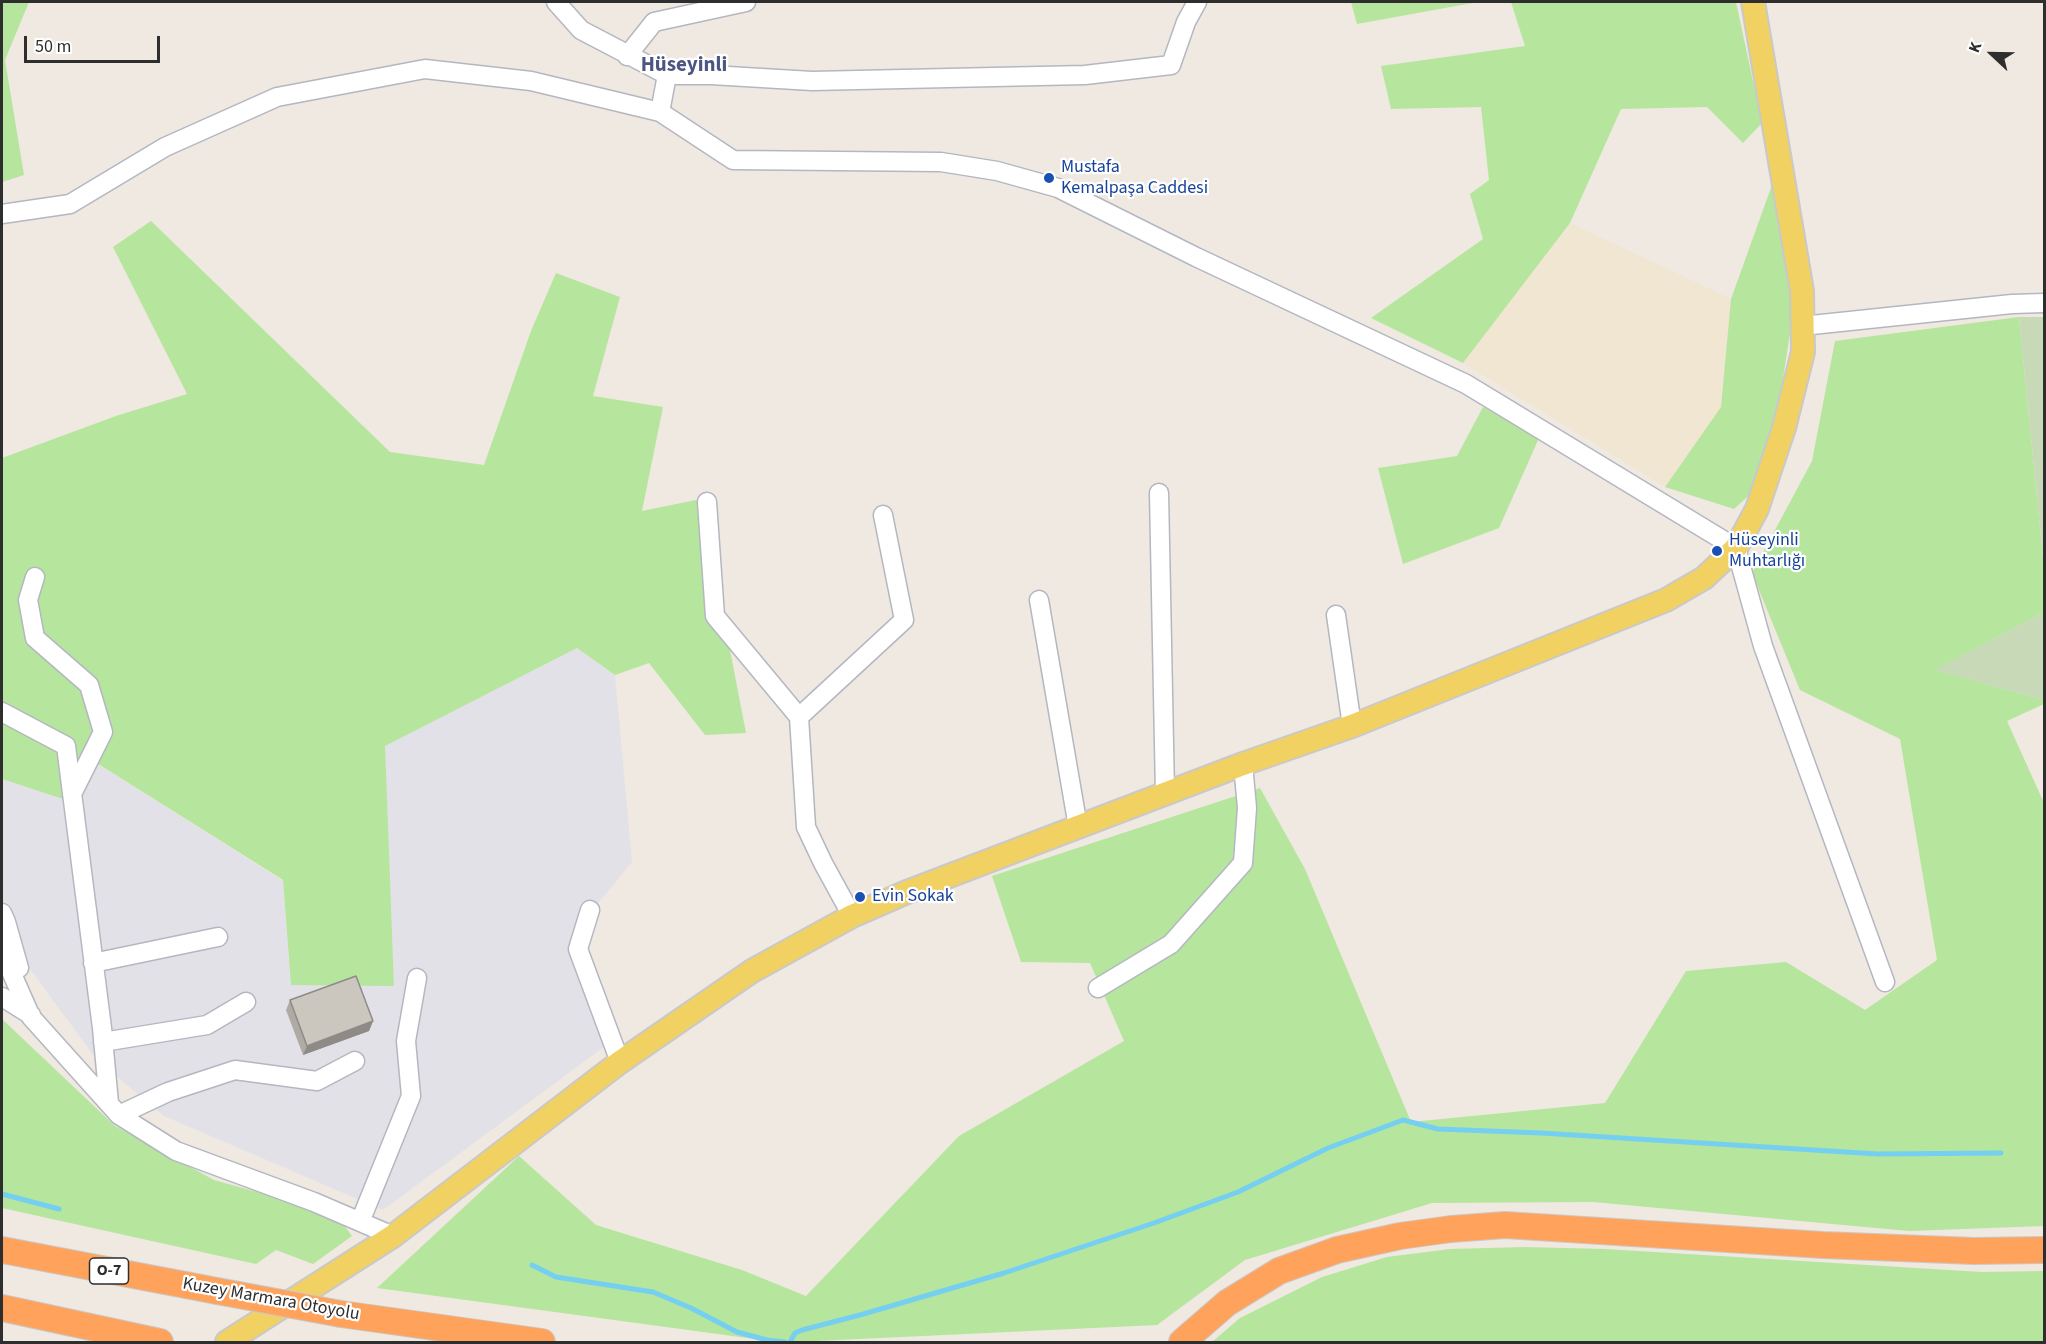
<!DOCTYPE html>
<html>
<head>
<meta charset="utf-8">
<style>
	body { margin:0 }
	#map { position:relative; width:2046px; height:1344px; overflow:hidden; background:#efe9e1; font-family:"Source Sans 3",sans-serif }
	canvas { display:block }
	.frame { position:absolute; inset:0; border:3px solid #2e2e2e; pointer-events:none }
	.north { position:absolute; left:1962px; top:24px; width:60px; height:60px; -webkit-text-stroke:4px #fff; paint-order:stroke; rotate:292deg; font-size:16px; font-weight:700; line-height:24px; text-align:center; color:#2e2e2e }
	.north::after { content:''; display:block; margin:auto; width:21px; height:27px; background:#2e2e2e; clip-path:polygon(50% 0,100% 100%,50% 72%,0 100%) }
	.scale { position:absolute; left:24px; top:36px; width:136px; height:27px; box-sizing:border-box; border:3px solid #2e2e2e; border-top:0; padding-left:8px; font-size:18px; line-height:21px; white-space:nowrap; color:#2e2e2e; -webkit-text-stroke:4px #fff; paint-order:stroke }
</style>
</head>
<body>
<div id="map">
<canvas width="2046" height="1344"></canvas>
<div class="frame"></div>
<div class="north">K</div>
<div class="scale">50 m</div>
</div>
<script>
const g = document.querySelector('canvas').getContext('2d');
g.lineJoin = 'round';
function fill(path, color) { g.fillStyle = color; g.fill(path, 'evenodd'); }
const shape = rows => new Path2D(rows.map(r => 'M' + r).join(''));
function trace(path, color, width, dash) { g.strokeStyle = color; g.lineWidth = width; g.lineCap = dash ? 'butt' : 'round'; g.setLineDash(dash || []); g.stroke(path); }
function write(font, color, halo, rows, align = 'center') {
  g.font = font + ' "Source Sans 3",sans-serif'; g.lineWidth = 4.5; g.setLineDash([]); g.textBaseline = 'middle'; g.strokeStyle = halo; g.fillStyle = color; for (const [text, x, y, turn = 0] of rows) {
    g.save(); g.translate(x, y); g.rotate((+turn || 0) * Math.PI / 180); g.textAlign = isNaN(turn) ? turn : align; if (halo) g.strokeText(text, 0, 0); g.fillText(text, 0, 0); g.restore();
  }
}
fill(shape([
	[577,648,615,675,632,862,572,935,608,1044,383,1210,164,1116,97,1060,2,931,2,779,69,801,84,761,100,765,283,881,291,985,394,985,384,746]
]), '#e3e1e8');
fill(shape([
	[1570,223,1731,299,1721,407,1665,487,1463,363]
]), '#f0e6d1');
fill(shape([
	[2,2,29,2,5,60,24,175,2,182],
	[1351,2,1478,2,1357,24],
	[1511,2,1736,2,1762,123,1743,143,1707,107,1621,109,1570,223,1463,363,1371,318,1483,239,1470,194,1489,180,1481,107,1391,109,1381,66,1525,46],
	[1772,185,1793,313,1768,478,1734,509,1665,487,1721,407,1731,299],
	[151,221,390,452,484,465,531,331,556,273,620,297,593,396,663,407,642,511,701,499,746,733,705,735,649,663,615,675,577,648,385,746,394,986,291,985,283,880,100,765,84,761,69,801,2,779,2,458,116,416,187,394,113,247],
	[2019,317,2044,568,2044,612,1936,670,2044,700,2044,704,2007,721,2044,803,2044,1226,1909,1231,1593,1202,1432,1203,1245,1260,1157,1325,795,1342,777,1342,377,1288,519,1156,596,1225,742,1270,806,1296,959,1136,1124,1041,1090,963,1021,962,992,876,1260,788,1305,869,1411,1122,1605,1103,1686,971,1786,962,1865,1010,1937,960,1900,739,1800,690,1752,573,1812,461,1835,341],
	[1483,407,1539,438,1499,528,1403,564,1378,468,1457,456],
	[2,1019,115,1126,214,1180,336,1214,352,1236,313,1264,276,1250,256,1264,2,1208],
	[1525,1247,1605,1249,1982,1272,2044,1271,2044,1342,1212,1342,1240,1318,1322,1277,1387,1257,1450,1249]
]), '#b6e59e');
fill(shape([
	[2019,317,2044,317,2044,568],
	[2044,612,2044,700,1935,670]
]), '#c8d9b8');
trace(shape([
	[2,1194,59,1209],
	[532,1265,556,1277,653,1292,691,1308,737,1332,767,1340,785,1342],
	[790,1342,795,1333,802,1330,860,1315,1004,1273,1154,1223,1238,1192,1328,1148,1403,1120,1438,1129,1541,1133,1878,1154,2001,1153]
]), '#75cff0', 5);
const minor = shape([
	[556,2,581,30,667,75,660,112],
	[627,56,654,22,746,2],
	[667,75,711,75,812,81,1085,75,1171,65,1186,22,1197,2],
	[2,214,70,204,165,147,277,97,425,69,531,81,660,112,733,160,941,162,997,171,1058,188,1196,257,1466,384,1736,548,1763,646,1885,982],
	[1802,326,2012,304,2044,303],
	[1159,493,1165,794],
	[707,502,715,616,799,717,806,827,823,863,852,916],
	[35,577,28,600,35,638,89,685,103,732,72,794],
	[1039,600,1078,827],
	[1336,615,1352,726],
	[2,712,66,746,102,1028,109,1103],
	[799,717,904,620,883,515],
	[590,910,578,949,620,1062],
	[2,913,6,922,19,968],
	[2,951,31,1017,119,1115,176,1151,314,1202,393,1236],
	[93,963,218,937],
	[1098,988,1171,944,1243,863,1247,808,1243,764],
	[2,997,31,1015],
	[103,1042,207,1025,246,1002],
	[119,1115,168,1092,235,1070,317,1081,355,1061],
	[360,1222,411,1096,406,1041,417,978]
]);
const major = shape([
	[227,1342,393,1236,620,1062,752,971,852,916,907,892,1243,764,1352,726,1666,600,1704,578,1736,548,1757,509,1784,428,1803,352,1802,291,1753,2]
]);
const highway = shape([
	[2,1250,217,1291],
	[2,1308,160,1342],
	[341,1314,542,1342],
	[1182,1342,1227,1303,1279,1271,1337,1250,1400,1236,1451,1229,1505,1225,1823,1245,1974,1251,2044,1250]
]);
trace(minor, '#b4b7c1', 21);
trace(major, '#c9c9c9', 26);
trace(highway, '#c9c9c9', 28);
trace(minor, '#fff', 18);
trace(major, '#f2d163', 22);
trace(highway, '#ffa35c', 26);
const highwayBridge = shape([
	[217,1291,341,1314]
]);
trace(highwayBridge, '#c9c9c9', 28, []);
trace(highwayBridge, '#ffa35c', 26);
fill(shape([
	[290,1000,373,1021,369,1031,303,1055,286,1010]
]), '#afaba4');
fill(shape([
	[373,1021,369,1031,303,1055,307,1046]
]), '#8e8b86');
const building = shape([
	[356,976,373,1021,307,1046,290,1000,356,976]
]);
fill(building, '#cbc7bf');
trace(building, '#8e8b86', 1.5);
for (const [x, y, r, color] of [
	[1049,178,6,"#1a4fb4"],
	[1717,551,6,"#1a4fb4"],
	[860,897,6,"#1a4fb4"]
]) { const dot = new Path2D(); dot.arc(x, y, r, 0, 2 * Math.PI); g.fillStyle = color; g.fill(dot); trace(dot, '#fff', 2); }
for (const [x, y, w] of [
	[109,1271,39]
]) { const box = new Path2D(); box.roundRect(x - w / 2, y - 13, w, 26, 4.5); g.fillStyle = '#fff'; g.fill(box); trace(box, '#2e2e2e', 1.5); }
write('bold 16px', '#2e2e2e', null, [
	["O-7",109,1271]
]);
write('18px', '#164399', '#fff', [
	["Mustafa",1061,168],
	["Kemalpaşa Caddesi",1061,189],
	["Hüseyinli",1729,541],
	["Muhtarlığı",1729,562],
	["Evin Sokak",872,897]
], 'left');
write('18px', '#2e2e2e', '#fff', [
	["Kuzey Marmara Otoyolu",271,1300,10]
]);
write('bold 21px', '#4d5680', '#fff', [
	["Hüseyinli",684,66]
]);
</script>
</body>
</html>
